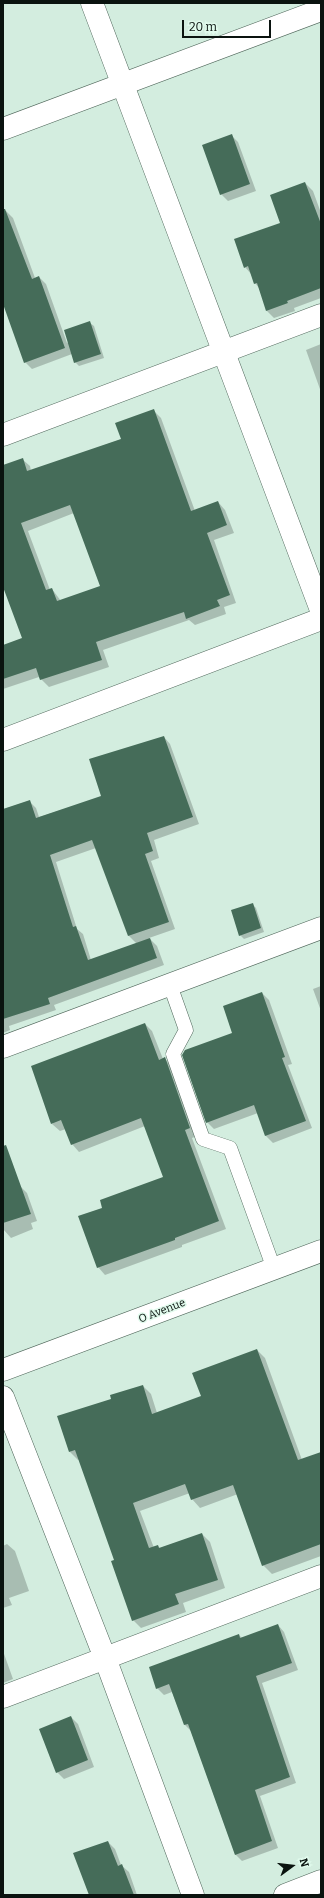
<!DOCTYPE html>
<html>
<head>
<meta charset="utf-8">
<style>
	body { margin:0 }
	#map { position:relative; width:324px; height:1898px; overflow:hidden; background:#d3eddf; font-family:Bitter,serif }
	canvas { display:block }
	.frame { position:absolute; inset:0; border:4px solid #0a130f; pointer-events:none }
	.north { position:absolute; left:272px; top:1846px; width:40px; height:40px; -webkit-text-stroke:3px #e0faec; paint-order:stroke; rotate:75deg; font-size:11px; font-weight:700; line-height:16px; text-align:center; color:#0a130f }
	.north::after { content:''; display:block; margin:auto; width:14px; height:18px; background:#0a130f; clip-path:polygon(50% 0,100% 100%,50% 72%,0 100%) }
	.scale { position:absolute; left:182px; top:20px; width:89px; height:18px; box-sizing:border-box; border:2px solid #0a130f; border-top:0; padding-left:5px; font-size:12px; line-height:14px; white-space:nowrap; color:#0a130f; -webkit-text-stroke:3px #e0faec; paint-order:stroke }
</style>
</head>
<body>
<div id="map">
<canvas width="324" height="1898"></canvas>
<div class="frame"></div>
<div class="north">N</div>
<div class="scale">20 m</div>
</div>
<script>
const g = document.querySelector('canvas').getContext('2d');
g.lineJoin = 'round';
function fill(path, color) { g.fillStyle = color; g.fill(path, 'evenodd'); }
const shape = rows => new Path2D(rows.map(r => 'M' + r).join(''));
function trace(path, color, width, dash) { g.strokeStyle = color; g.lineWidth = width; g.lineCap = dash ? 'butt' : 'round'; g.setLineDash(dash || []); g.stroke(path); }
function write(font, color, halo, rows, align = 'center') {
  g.font = font + ' Bitter,serif'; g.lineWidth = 3; g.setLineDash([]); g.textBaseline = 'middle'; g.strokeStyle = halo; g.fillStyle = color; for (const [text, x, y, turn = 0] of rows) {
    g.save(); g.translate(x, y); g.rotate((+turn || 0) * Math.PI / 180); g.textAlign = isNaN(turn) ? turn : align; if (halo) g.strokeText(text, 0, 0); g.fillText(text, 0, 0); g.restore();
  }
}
fill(shape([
	[231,135,238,142,256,191,228,201,221,194],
	[305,183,313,191,321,213,321,298,294,308,295,311,274,318,267,311,259,288,255,283,251,274,245,267,281,224],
	[6,211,13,218,35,278,39,277,46,284,67,343,90,323,94,326,104,358,79,366,75,362,72,354,32,369,25,362,3,301,3,212],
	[321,344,321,392,306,350],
	[153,410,161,418,195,511,218,502,225,510,234,533,214,540,236,603,224,607,226,614,195,625,189,620,103,650,109,667,49,687,39,677,3,689,3,646,23,639,3,584,3,466,22,459,30,466,31,471,122,439],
	[74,513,101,587,61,601,52,589,50,590,28,531],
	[164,737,170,744,199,824,154,840,159,858,151,861,175,929,149,938,157,946,164,965,54,1005,56,1010,9,1026,10,1030,3,1033,3,810,29,801,36,808,39,817,102,797],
	[96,848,129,936,137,944,91,960,83,934,77,929,56,862],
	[252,904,256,908,264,932,244,939,240,935],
	[321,986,321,1011,313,989],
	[262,993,269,1000,292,1064,288,1065,312,1128,273,1143,266,1136,258,1113,214,1129,207,1122,234,1033],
	[145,1024,152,1031,163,1059,165,1059,172,1066,197,1136,192,1138,226,1229,182,1245,182,1247,105,1275,98,1267,103,1208,165,1178,145,1126,79,1152,72,1144,66,1129,60,1131,52,1124],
	[20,1186,27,1193,37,1221,31,1223,33,1229,11,1238,3,1229,3,1193],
	[257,1350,265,1358,302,1460,321,1453,321,1556,272,1574,263,1565,238,1494,200,1508,192,1499,190,1493,140,1511,154,1548,158,1546,160,1548,202,1534,210,1542,225,1588,183,1603,186,1612,141,1628,133,1620,116,1561,80,1459,78,1460,70,1452,112,1399,143,1386,151,1394,157,1413,202,1397],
	[7,1544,15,1551,29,1591,9,1598,12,1605,3,1608,3,1546],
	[278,1625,284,1632,298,1670,262,1683,296,1783,260,1796,278,1848,242,1861,235,1854,191,1731,185,1725,172,1692,164,1695,157,1688,239,1635,242,1638],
	[3,1651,13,1679,3,1683],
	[71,1717,78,1724,94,1767,64,1779,57,1772],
	[108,1842,115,1849,121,1865,129,1872,137,1895,90,1895]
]), '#0003');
fill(shape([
	[232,134,250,184,220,195,202,145],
	[305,182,321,224,321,288,287,301,288,303,266,311,257,283,254,284,248,266,244,268,234,239,280,223,270,195],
	[3,209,5,209,32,279,39,276,65,348,24,363,3,304],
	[90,321,101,354,74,363,64,330],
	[154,409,191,511,218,501,227,525,207,533,230,595,217,600,220,606,186,619,184,612,96,642,102,660,40,680,36,668,3,679,3,645,22,638,3,587,3,465,23,458,27,471,121,439,115,423],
	[70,505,100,586,57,601,52,588,46,590,21,523],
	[164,736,193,817,147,833,153,851,145,854,169,922,128,936,92,840,50,855,73,927,76,926,88,960,150,938,157,958,48,998,50,1004,3,1019,3,809,30,800,36,818,101,796,89,759],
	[253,903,261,928,239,936,231,910],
	[262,992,285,1057,282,1058,306,1121,265,1136,254,1105,206,1123,182,1055,185,1050,232,1033,223,1006],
	[145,1023,159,1060,165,1057,190,1128,185,1130,219,1221,175,1238,175,1240,97,1268,78,1216,102,1208,100,1200,163,1177,141,1118,71,1145,61,1120,51,1124,31,1066],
	[6,1145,31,1214,3,1223,3,1146],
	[257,1349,298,1460,321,1452,321,1544,262,1566,233,1485,191,1500,185,1484,133,1503,149,1548,158,1545,159,1548,202,1533,218,1580,175,1594,179,1604,132,1621,111,1561,114,1560,75,1450,69,1452,57,1416,111,1399,110,1395,143,1385,152,1414,201,1396,192,1373],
	[278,1624,292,1663,256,1676,290,1777,255,1790,272,1841,235,1855,188,1724,184,1725,169,1684,156,1689,149,1667,239,1634,240,1638],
	[71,1716,88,1760,56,1773,39,1729],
	[108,1841,118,1866,122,1864,134,1895,89,1895,73,1853]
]), '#456c59');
const service = shape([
	[170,985,186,1030,173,1054,203,1139,230,1148,274,1269]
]);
const minor = shape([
	[92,3,321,610],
	[3,435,321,315],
	[3,740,321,619],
	[3,1047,321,928],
	[3,1397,105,1658,193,1895],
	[3,1697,321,1576]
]);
const tertiary = shape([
	[3,129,321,10],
	[285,1895,321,1881]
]);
const trunk = shape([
	[3,1370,321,1251]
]);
trace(service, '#51685c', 15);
trace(minor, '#51685c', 23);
trace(tertiary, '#51685c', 23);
trace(trunk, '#51685c', 23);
trace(service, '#fff', 14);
trace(minor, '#fff', 22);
trace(tertiary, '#fff', 22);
trace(trunk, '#fff', 22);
write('11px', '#0a130f', '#e0faec', [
	["O Avenue",162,1311,-21]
]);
</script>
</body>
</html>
